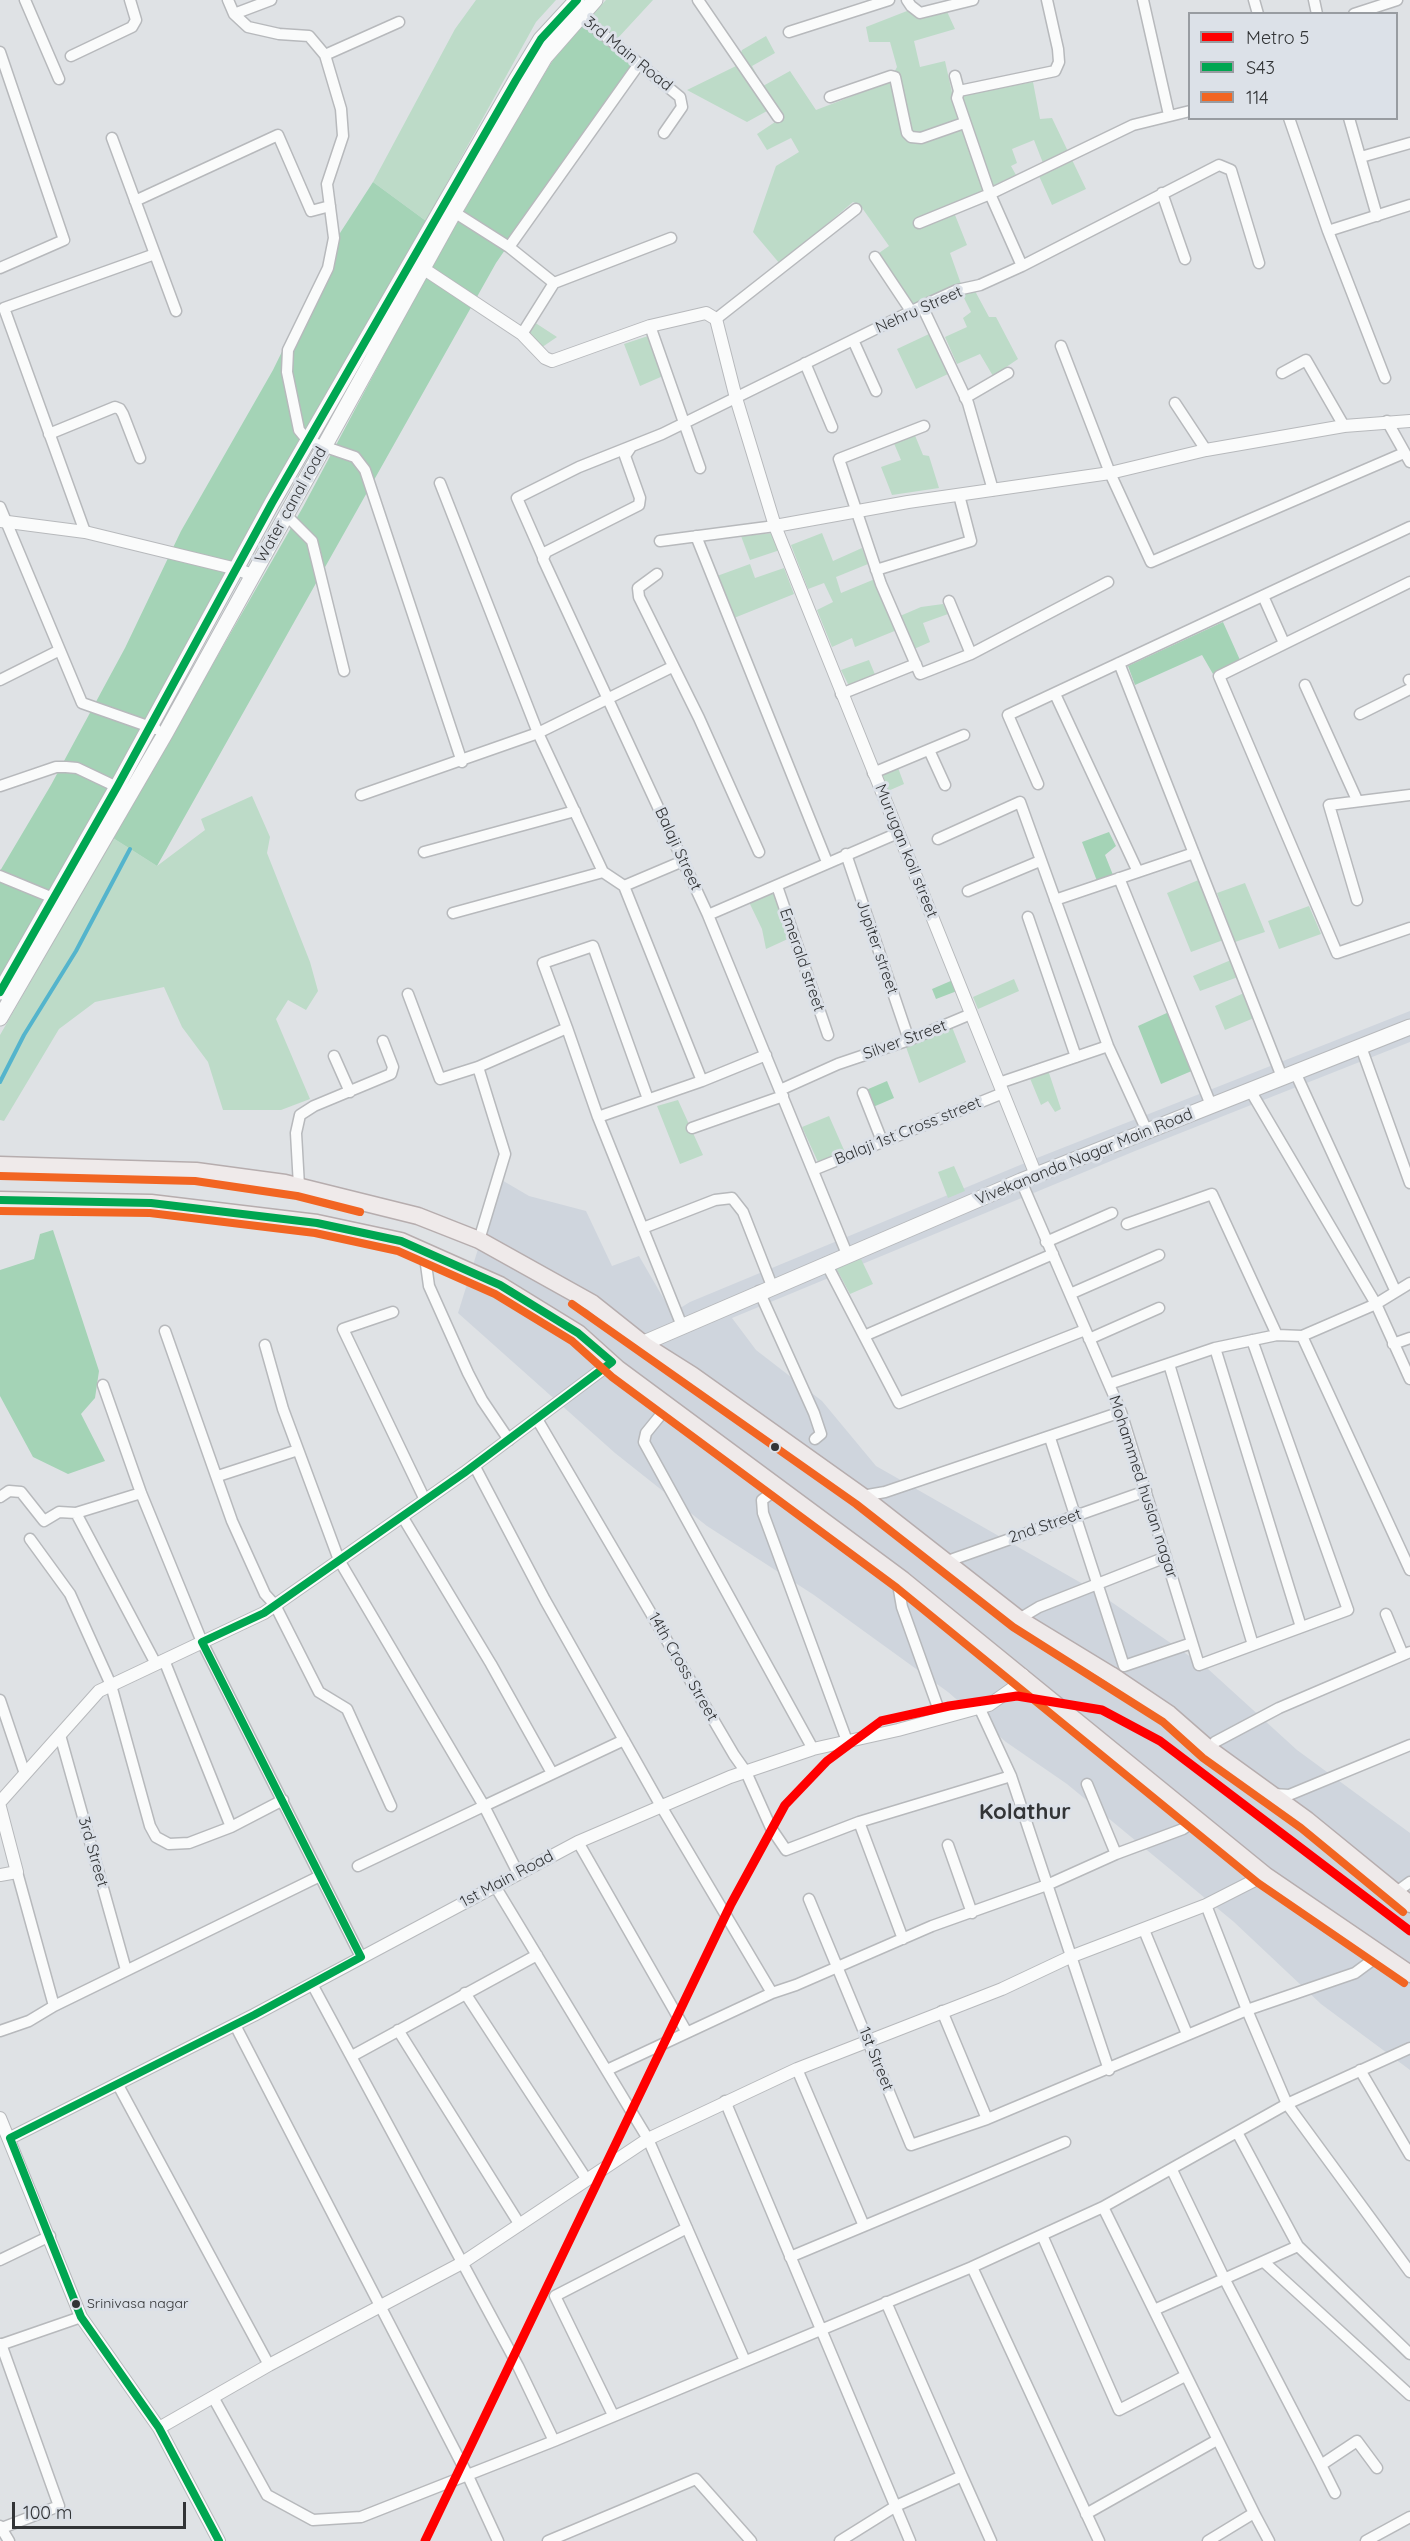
<!DOCTYPE html>
<html>
<head>
<meta charset="utf-8">
<style>
	body { margin:0 }
	#map { position:relative; width:1410px; height:2541px; overflow:hidden; background:#dfe2e5; font-family:Quicksand,sans-serif }
	canvas { display:block }
	.legend { position:absolute; left:1188px; top:12px; width:210px; height:108px; box-sizing:border-box; background:#dce1e8; border:2px solid #989ca1; margin:0; padding:8px 10px; list-style:none; font-size:18px; color:#323436 }
	.legend li { display:flex; align-items:center; gap:12px; height:30px }
	.legend b { width:30px; border:2px solid #989ca1 }
	.scale { position:absolute; left:12px; top:2502px; width:174px; height:27px; box-sizing:border-box; border:3px solid #323436; border-top:0; padding-left:8px; font-size:18px; line-height:21px; white-space:nowrap; color:#323436; -webkit-text-stroke:4px #dce1e8; paint-order:stroke }
</style>
</head>
<body>
<div id="map">
<canvas width="1410" height="2541"></canvas>
<ul class="legend">
<li><b style="height:8px;background:#f00"></b>Metro 5</li>
<li><b style="height:8px;background:#00a651"></b>S43</li>
<li><b style="height:8px;background:#f26522"></b>114</li>
</ul>
<div class="scale">100 m</div>
</div>
<script>
const g = document.querySelector('canvas').getContext('2d');
g.lineJoin = 'round';
function fill(path, color) { g.fillStyle = color; g.fill(path, 'evenodd'); }
const shape = rows => new Path2D(rows.map(r => 'M' + r).join(''));
function trace(path, color, width, dash) { g.strokeStyle = color; g.lineWidth = width; g.lineCap = dash ? 'butt' : 'round'; g.setLineDash(dash || []); g.stroke(path); }
function write(font, color, halo, rows, align = 'center') {
  g.font = font + ' Quicksand,sans-serif'; g.lineWidth = 6; g.setLineDash([]); g.textBaseline = 'middle'; g.strokeStyle = halo; g.fillStyle = color; for (const [text, x, y, turn = 0] of rows) {
    g.save(); g.translate(x, y); g.rotate((+turn || 0) * Math.PI / 180); g.textAlign = isNaN(turn) ? turn : align; if (halo) g.strokeText(text, 0, 0); g.fillText(text, 0, 0); g.restore();
  }
}
fill(shape([
	[1410,1011,1410,1042,1135,1151,732,1318,756,1350,822,1401,876,1466,1097,1592,1208,1669,1297,1750,1410,1833,1410,2070,1321,2004,1234,1922,1067,1784,1006,1742,948,1692,814,1595,707,1526,615,1453,458,1313,500,1179,529,1196,586,1211,612,1266,639,1256,672,1313,690,1302,1037,1158]
]), '#cfd5dd');
fill(shape([
	[476,0,556,0,536,22,426,221,373,182,455,29],
	[606,0,653,0,617,39,590,17],
	[944,5,955,29,914,41,920,67,945,61,953,97,1033,82,1040,119,1052,118,1086,189,1052,205,1035,167,1043,163,1034,140,1012,149,1017,163,1011,166,1016,175,951,205,967,245,950,253,961,284,913,305,879,253,889,246,860,205,853,202,780,264,753,232,776,166,799,152,791,138,767,150,757,134,775,122,767,111,747,122,687,90,736,66,742,50,766,36,775,53,752,66,763,86,790,71,816,110,889,82,897,67,890,42,869,42,866,27,907,11],
	[975,291,989,317,996,317,1018,359,993,376,980,354,957,364,945,337,967,327,963,318,971,312,962,294],
	[534,322,557,337,532,354,520,340],
	[929,334,948,374,916,389,897,349],
	[648,336,663,376,640,386,624,344],
	[914,433,923,455,929,456,939,488,892,495,881,467,901,460,893,441],
	[774,533,780,550,750,560,741,536],
	[822,533,833,561,862,548,868,564,836,577,841,593,875,579,897,630,855,647,852,638,832,647,817,610,833,602,824,583,808,589,791,545],
	[750,564,755,578,784,568,794,594,734,618,717,576],
	[943,604,948,614,923,623,930,642,914,649,900,616,921,607],
	[869,660,876,677,850,688,841,670],
	[897,765,904,784,888,791,880,772],
	[252,796,270,837,267,853,310,962,318,991,306,1010,288,1000,276,1019,310,1099,281,1110,223,1110,208,1062,182,1027,164,987,95,1002,59,1029,4,1121,0,1120,0,1035,113,838,157,866,205,830,201,819],
	[1201,879,1226,939,1191,952,1167,893],
	[1245,883,1265,932,1235,942,1217,893],
	[775,890,790,938,766,949,762,929,749,902],
	[1309,906,1321,934,1279,949,1268,921],
	[1231,960,1238,977,1200,991,1193,976],
	[1014,979,1019,991,978,1009,973,997],
	[1244,993,1254,1018,1225,1030,1215,1006],
	[952,1027,966,1062,919,1083,906,1047],
	[1048,1070,1061,1109,1055,1112,1048,1101,1041,1105,1029,1076],
	[678,1100,703,1155,680,1164,657,1106],
	[829,1116,844,1150,818,1162,802,1127],
	[954,1166,965,1191,948,1198,938,1172],
	[861,1259,873,1284,850,1294,836,1268]
]), '#bddbc8');
fill(shape([
	[590,17,617,39,632,65,496,263,157,866,113,838,303,507,423,282,523,108,553,60],
	[373,182,426,221,294,449,84,834,0,977,0,871,51,785,125,648,181,531,273,370,340,233],
	[1223,622,1240,660,1213,674,1202,655,1135,685,1128,666],
	[1109,832,1116,846,1105,855,1113,875,1097,881,1082,842],
	[953,980,957,991,936,999,932,989],
	[1169,1012,1194,1070,1161,1084,1138,1026],
	[887,1081,894,1098,873,1107,866,1090],
	[53,1230,99,1371,95,1398,81,1414,105,1461,68,1474,33,1457,0,1396,0,1270,34,1259,40,1234]
]), '#a4d3b6');
trace(shape([
	[0,1082,24,1035,76,951,130,849]
]), '#54b4cc', 4);
const minor = shape([
	[25,0,59,79],
	[228,0,234,14,248,27,279,34,309,36,325,55,341,109,343,136,327,184,334,238,328,268,288,350,287,372,299,430,308,441,355,457,365,470,462,762],
	[698,0,778,117],
	[907,0,911,6,920,13,973,0],
	[1143,0,1169,115],
	[1254,0,1258,14],
	[1314,0,1317,14],
	[577,13,680,97,682,107,664,133],
	[234,14,271,0],
	[1354,14,1397,0],
	[789,32,889,0],
	[0,52,64,240,0,268],
	[325,55,399,22],
	[71,56,132,27,136,20,130,0],
	[955,76,959,91],
	[830,97,891,76,895,77,907,133,911,137,921,138,964,123],
	[1289,118,1328,231,1385,378],
	[1349,118,1377,216],
	[112,138,176,311],
	[1361,157,1410,143],
	[1162,193,1185,259],
	[135,201,278,135,311,211,330,206],
	[454,212,509,247,554,283,671,238],
	[919,223,990,194,1133,125,1190,111],
	[1328,231,1410,205],
	[509,247,639,64],
	[875,257,911,311],
	[1022,266,990,194,957,98,959,91,1055,71,1059,62,1058,49,1047,0],
	[922,306,968,403,993,490],
	[716,319,856,209],
	[650,326,700,468],
	[522,334,554,283],
	[853,340,876,391],
	[1061,346,1110,473,1151,562,1404,453],
	[805,363,832,427],
	[1282,373,1306,360,1344,426],
	[965,398,1008,373],
	[1175,403,1206,450],
	[1387,421,1410,462],
	[924,426,839,459,881,584,920,674,971,654,1108,582],
	[49,434,115,407,120,409,123,414,140,458],
	[631,447,625,456,640,498,639,505,546,552,543,559,708,915,847,1254],
	[440,483,538,733,603,872,624,886,702,1081,766,1055],
	[0,507,82,703,156,729],
	[285,514,312,541,344,671],
	[85,532,4,308,155,254],
	[696,536,827,862],
	[660,541,775,526],
	[543,557,517,498,579,467,662,434,922,306,957,290,980,285,1022,266,1219,165,1231,170,1259,263],
	[876,570,971,541,959,495],
	[657,574,638,588,639,597,699,718,759,852],
	[1410,582,1219,676,1337,953,1410,928],
	[1263,596,1284,643],
	[949,601,971,654],
	[1119,663,1282,1077],
	[0,680,58,651],
	[1409,680,1410,681],
	[1305,685,1357,800],
	[841,694,916,664],
	[1055,694,1138,872],
	[1360,714,1410,689],
	[929,750,945,785],
	[873,773,964,735],
	[1038,784,1008,715,1410,527],
	[0,786,56,767,66,767,77,768,117,787],
	[361,795,538,733,672,667],
	[938,839,1020,802,1108,1046,1147,1131],
	[424,852,575,811],
	[846,854,909,1040],
	[0,876,58,900],
	[1119,878,1211,1105],
	[624,886,683,861],
	[777,886,828,1035],
	[968,891,1040,861],
	[1055,900,1194,853],
	[1357,900,1329,805,1410,795],
	[453,913,603,872],
	[708,915,898,833],
	[1028,917,1076,1057],
	[408,994,440,1079,478,1067,567,1028,598,1117,680,1321],
	[567,1028,543,963,593,946,648,1099],
	[1361,1047,1410,1183],
	[334,1056,350,1092],
	[478,1067,505,1154,479,1240],
	[1295,1072,1395,1290],
	[999,1083,1108,1046],
	[780,1090,838,1064,909,1040,971,1014],
	[1250,1090,1376,1304,1410,1379],
	[863,1093,882,1141],
	[598,1117,702,1081],
	[692,1128,783,1096],
	[813,1170,1003,1093],
	[1021,1181,1121,1412,1199,1665,1348,1610,1252,1340],
	[299,1186,296,1133,300,1115,314,1106,391,1074,393,1067,383,1041],
	[1127,1224,1212,1194,1277,1335],
	[643,1228,715,1200,732,1198,743,1212,772,1286],
	[1046,1242,1112,1213],
	[424,1250,429,1286,468,1373,482,1400,509,1440],
	[826,1263,899,1403,1085,1330],
	[759,1291,814,1413,821,1434,815,1439],
	[1070,1294,1159,1255],
	[393,1312,343,1329,425,1500],
	[165,1331,232,1521,265,1594,275,1605,319,1692,347,1709,391,1806],
	[864,1336,1053,1254],
	[1302,1336,1410,1570],
	[1089,1339,1159,1308],
	[1393,1344,1410,1338],
	[265,1345,283,1409,339,1560,484,1806,624,1740],
	[1215,1348,1301,1627],
	[1169,1364,1253,1645],
	[1109,1384,1215,1348,1277,1335,1302,1336,1376,1304,1410,1283],
	[103,1385,141,1493,202,1642,361,1957],
	[668,1406,646,1433,644,1442,813,1749],
	[537,1419,734,1755,746,1772,771,1828,786,1850,859,1822,1011,1776],
	[1050,1438,1124,1666,1192,1643],
	[474,1465,545,1600,661,1806,772,1993,796,1985,932,1926,1047,1885,1116,1854,1183,1829,1196,1820],
	[218,1476,298,1450],
	[777,1489,762,1500,763,1513,847,1741],
	[862,1496,885,1492,1121,1412],
	[0,1497,9,1491,21,1492,44,1521,59,1512,76,1513,141,1493],
	[76,1513,156,1664],
	[402,1516,491,1664,552,1773],
	[30,1539,70,1594,111,1685,150,1826,156,1837,169,1844,189,1843,231,1827,283,1800],
	[945,1562,1146,1491],
	[903,1580,899,1590,902,1607,941,1716],
	[1386,1614,1403,1655],
	[1019,1619,1039,1607,1166,1557],
	[164,1660,231,1827],
	[0,1700,25,1774],
	[979,1707,1011,1776,1109,2070],
	[60,1735,126,1970],
	[1209,1749,1215,1742,1279,1708,1410,1652],
	[1087,1784,1116,1854],
	[1273,1794,1289,1795,1410,1745],
	[859,1822,903,1939],
	[578,1842,686,2031],
	[948,1845,972,1913],
	[358,1866,484,1806,518,1873],
	[495,1886,648,2139,745,2361],
	[1395,1893,1410,1882],
	[809,1899,911,2145,987,2119,1247,2010,1355,1973,1382,1953],
	[1206,1905,1247,2010,1287,2104,1410,2272],
	[1144,1930,1187,2034],
	[312,1984,518,2366,554,2441],
	[465,1993,587,2180],
	[54,2006,320,1876],
	[942,2011,987,2119],
	[235,2025,468,2476,498,2541],
	[398,2030,520,2225],
	[0,2031,29,2021,54,2006,17,1872],
	[352,2056,537,1955],
	[797,2069,864,2226],
	[607,2070,772,1993],
	[1360,2070,1410,2155],
	[118,2085,269,2365],
	[725,2101,910,2541],
	[1238,2134,1298,2246,1410,2354],
	[1172,2170,1225,2280,1321,2465],
	[1103,2207,1287,2104,1410,2048],
	[1042,2235,1119,2410,1185,2376],
	[790,2257,1065,2142],
	[0,2260,50,2236],
	[1264,2262,1410,2395],
	[972,2267,1099,2541],
	[1154,2310,1298,2246],
	[1,2344,59,2506,2,2528],
	[0,2345,81,2317],
	[213,2397,267,2495,313,2520,361,2517,554,2441,972,2267,1103,2207,1254,2513,1208,2541],
	[613,2415,555,2296,687,2228],
	[962,2476,991,2541],
	[1335,2493,1321,2465,1357,2441,1377,2468],
	[1254,2513,1269,2541],
	[1086,2514,1217,2440],
	[0,2526,9,2541],
	[548,2541,696,2479,751,2541],
	[840,2541,896,2506,962,2476,886,2302],
	[1366,2541,1410,2517]
]);
const tertiary = shape([
	[424,269,522,334,545,358,552,361,650,326,706,313,716,319,736,398,775,526,908,502,1110,473,1206,450,1344,426,1410,421],
	[0,521,85,532,237,569,252,575],
	[775,526,1036,1175],
	[0,1802,99,1691,264,1613,464,1473,612,1362],
	[0,1807,17,1872,0,1875],
	[0,2118,81,2317,159,2428,219,2541],
	[10,2138,254,2015,578,1842,730,1777,813,1749,898,1730,989,1705,1013,1688,1023,1675],
	[159,2428,269,2365,462,2263,648,2139,797,2069,1002,1989,1070,1957,1206,1905,1265,1875]
]);
const secondary = shape([
	[0,992,117,787,272,503,516,80,541,39,577,0],
	[0,1018,165,734,454,212,545,57,595,0],
	[644,1343,1021,1181,1410,1027]
]);
const primary = shape([
	[0,1165,196,1171,285,1183,418,1216,479,1240,592,1303,646,1346,692,1375,862,1496,1019,1619,1111,1675,1169,1714,1209,1749,1307,1820,1410,1904],
	[0,1200,151,1203,317,1223,401,1241,500,1285,578,1333,618,1369,903,1580,1265,1875,1410,1974]
]);
trace(minor, '#b7b9bc', 13);
trace(tertiary, '#b7b9bc', 14);
trace(secondary, '#b7b9bc', 17);
trace(primary, '#b6adae', 19);
trace(minor, '#fafbfb', 10);
trace(tertiary, '#fafbfb', 12);
trace(secondary, '#fafbfb', 15);
trace(primary, '#efeaea', 16);
trace(shape([
	[0,992,117,787,272,503,516,80,541,39,577,0],
	[0,1200,151,1203,317,1223,401,1241,500,1285,578,1333,612,1362,464,1473,264,1613,202,1642,361,1957,254,2015,10,2138,81,2317,159,2428,219,2541]
]), '#00a651', 8);
trace(shape([
	[0,1176,195,1181,297,1196,360,1212],
	[0,1211,150,1213,315,1233,398,1251,495,1294,572,1341,612,1377,897,1588,1258,1883,1404,1983],
	[572,1304,856,1504,1013,1627,1163,1722,1203,1758,1301,1828,1403,1912]
]), '#f26522', 8);
trace(shape([
	[425,2541,731,1904,785,1805,827,1761,881,1721,949,1706,1017,1696,1102,1710,1160,1741,1410,1931]
]), '#f00', 9);
for (const [x, y, r, color] of [
	[775,1447,5,"#323436"],
	[76,2304,5,"#323436"]
]) { const dot = new Path2D(); dot.arc(x, y, r, 0, 2 * Math.PI); g.fillStyle = color; g.fill(dot); trace(dot, '#dce1e8', 2); }
write('14px', '#323436', '#dce1e8', [
	["Srinivasa nagar",87,2304]
], 'left');
write('16px', '#323436', '#dce1e8', [
	["3rd Main Road",628,54,39],
	["Nehru Street",919,310,-24],
	["Water canal road",291,505,-61],
	["Balaji Street",678,849,65],
	["Murugan koil street",906,851,68],
	["Jupiter street",877,947,71],
	["Emerald street",802,960,71],
	["Silver Street",905,1040,-20],
	["Balaji 1st Cross street",908,1131,-22],
	["Vivekananda Nagar Main Road",1084,1157,-22],
	["Mohammed husian nagar",1143,1487,72],
	["2nd Street",1045,1526,-19],
	["14th Cross Street",683,1667,60],
	["3rd Street",93,1852,74],
	["1st Main Road",507,1879,-28],
	["1st Street",876,2059,68]
]);
write('bold 22px', '#323436', '#dce1e8', [
	["Kolathur",1025,1812]
]);
</script>
</body>
</html>
